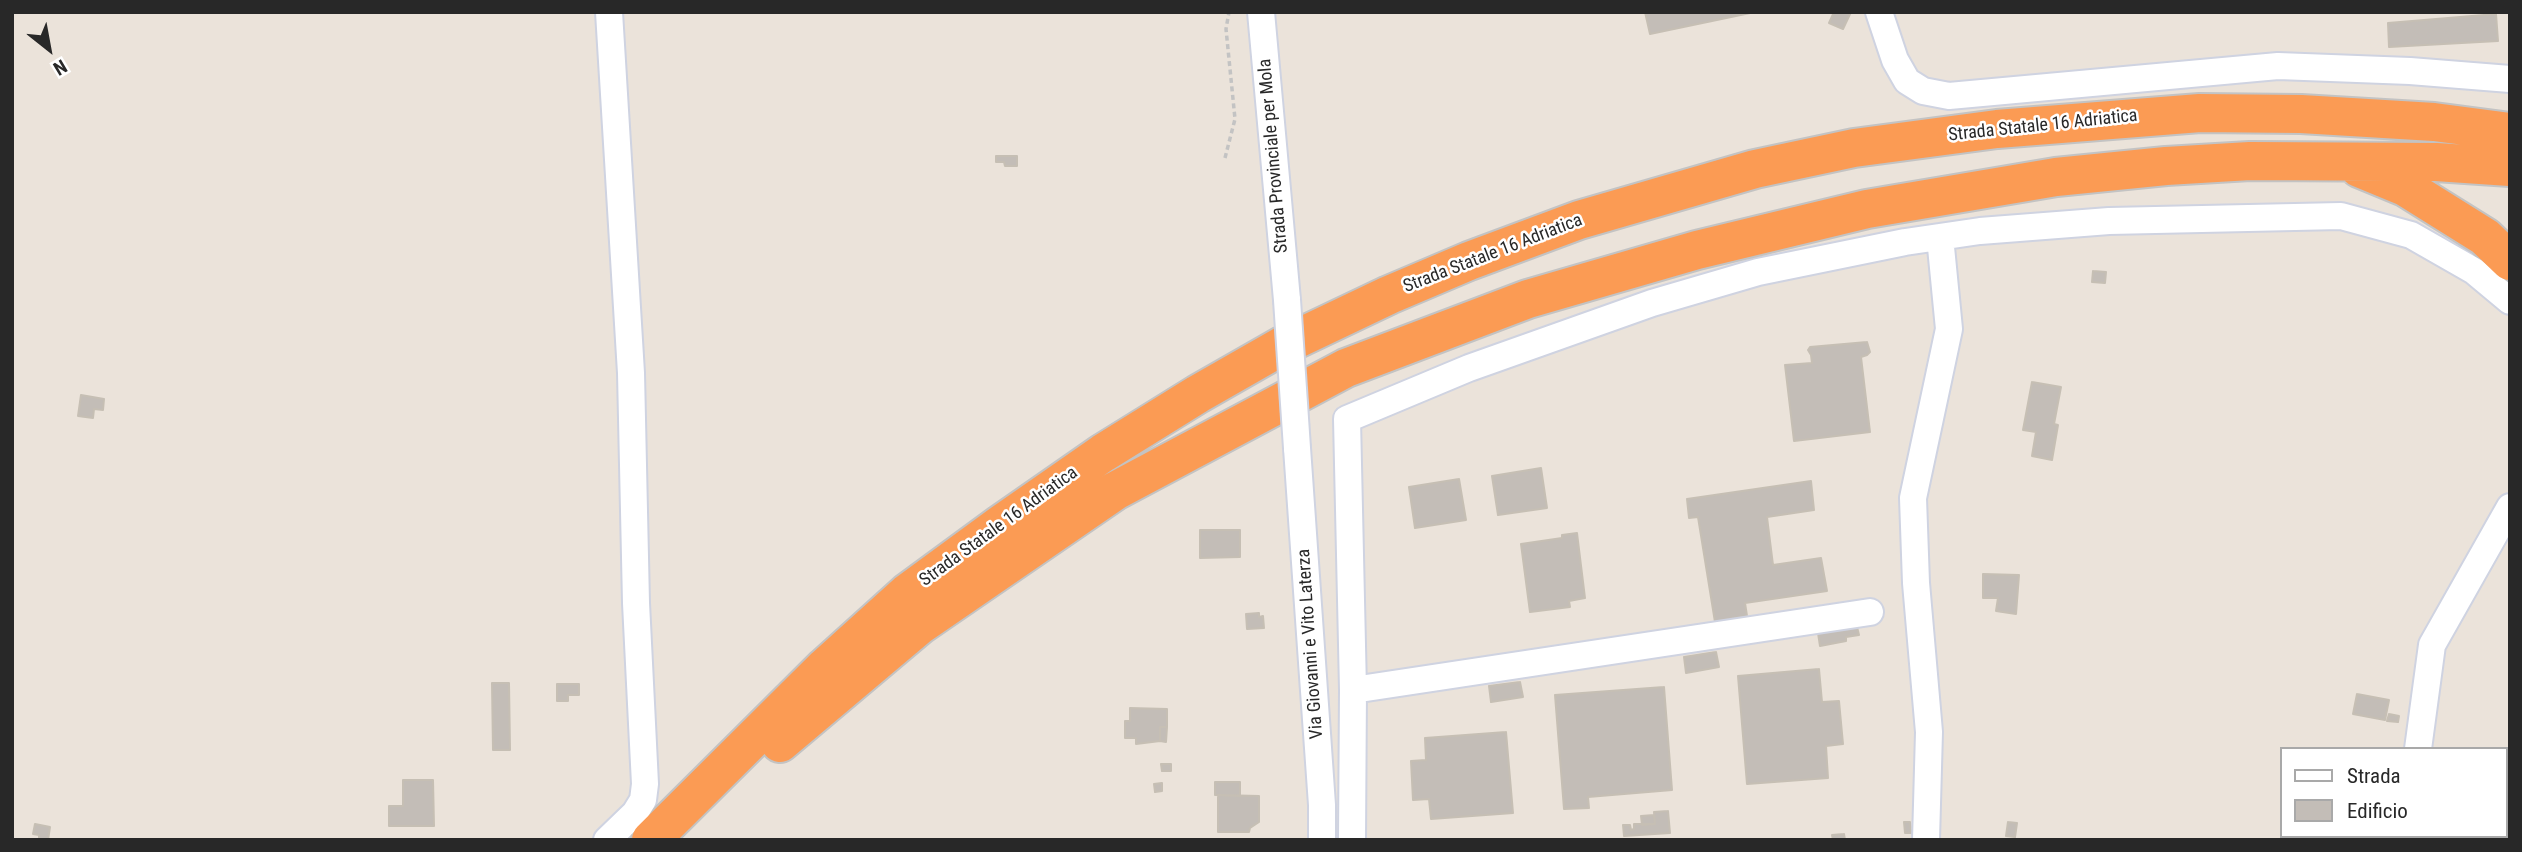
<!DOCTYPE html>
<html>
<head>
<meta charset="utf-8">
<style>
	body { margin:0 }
	#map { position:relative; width:2522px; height:852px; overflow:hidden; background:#ebe3da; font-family:"Roboto Condensed",sans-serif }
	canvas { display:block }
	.frame { position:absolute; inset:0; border:14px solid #282828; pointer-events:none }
	.legend { position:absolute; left:2280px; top:747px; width:228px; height:91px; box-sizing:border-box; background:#fff; border:2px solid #a9a9a9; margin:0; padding:9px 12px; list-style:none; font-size:21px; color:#282828 }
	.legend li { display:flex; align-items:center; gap:14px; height:35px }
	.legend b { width:35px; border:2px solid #a9a9a9 }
	.north { position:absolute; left:14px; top:14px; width:70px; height:70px; -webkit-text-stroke:5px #fff; paint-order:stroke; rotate:149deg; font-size:19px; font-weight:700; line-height:28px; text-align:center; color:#282828 }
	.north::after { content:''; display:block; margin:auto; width:24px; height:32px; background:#282828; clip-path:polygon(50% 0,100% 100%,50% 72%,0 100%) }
</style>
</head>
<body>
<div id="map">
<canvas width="2522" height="852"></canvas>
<div class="frame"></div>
<ul class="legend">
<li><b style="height:9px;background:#fff"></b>Strada</li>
<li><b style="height:19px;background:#c3bdb7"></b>Edificio</li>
</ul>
<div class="north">N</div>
</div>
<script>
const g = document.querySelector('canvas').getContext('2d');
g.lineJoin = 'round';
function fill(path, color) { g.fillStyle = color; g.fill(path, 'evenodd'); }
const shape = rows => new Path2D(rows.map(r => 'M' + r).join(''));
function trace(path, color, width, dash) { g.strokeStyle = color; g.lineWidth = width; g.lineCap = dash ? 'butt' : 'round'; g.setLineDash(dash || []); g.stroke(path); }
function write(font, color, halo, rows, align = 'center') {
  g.font = font + ' "Roboto Condensed",sans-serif'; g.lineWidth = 5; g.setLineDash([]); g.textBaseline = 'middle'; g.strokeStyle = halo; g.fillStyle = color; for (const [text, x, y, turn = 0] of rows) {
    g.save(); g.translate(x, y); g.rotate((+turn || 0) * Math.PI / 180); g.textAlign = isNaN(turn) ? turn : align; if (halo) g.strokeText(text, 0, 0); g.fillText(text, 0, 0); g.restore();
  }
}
const building = shape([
	[1645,12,1755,12,1650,34,1645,12],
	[1834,12,1851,12,1843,29,1829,23,1834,12],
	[2496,14,2498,41,2389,47,2388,23,2496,14],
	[996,156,1017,156,1017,166,1005,166,1004,162,996,162,996,156],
	[2093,271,2106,272,2105,283,2092,282,2093,271],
	[1867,342,1870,352,1867,355,1861,357,1870,432,1794,441,1785,365,1812,363,1811,355,1808,350,1810,347,1867,342],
	[2032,382,2061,387,2054,424,2058,425,2052,460,2032,456,2036,432,2023,430,2032,382],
	[81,395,104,399,103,410,94,409,93,418,78,416,81,395],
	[1541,468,1547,508,1498,515,1492,476,1541,468],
	[1459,479,1466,520,1415,528,1409,487,1459,479],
	[1811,481,1814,510,1767,517,1773,565,1821,558,1827,591,1745,603,1747,616,1715,622,1698,517,1689,518,1687,499,1811,481],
	[1200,530,1240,530,1240,557,1200,558,1200,530],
	[1577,533,1585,598,1569,601,1570,607,1530,612,1521,544,1562,538,1562,535,1577,533],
	[1983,574,2019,575,2016,614,1996,611,1998,598,1983,598,1983,574],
	[1259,613,1259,617,1263,616,1264,628,1247,629,1246,614,1259,613],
	[1857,627,1859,635,1846,637,1846,641,1820,646,1818,633,1857,627],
	[1716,652,1719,667,1686,673,1684,657,1716,652],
	[1819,669,1822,702,1839,701,1843,744,1826,746,1828,778,1747,784,1738,676,1819,669],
	[1520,682,1523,697,1491,702,1489,686,1520,682],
	[492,683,509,683,510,750,493,750,492,683],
	[557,684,579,684,579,695,568,695,568,701,557,701,557,684],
	[1664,687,1672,790,1588,797,1589,808,1564,809,1555,695,1664,687],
	[2357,694,2389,700,2385,720,2353,714,2357,694],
	[1130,708,1167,709,1167,727,1160,727,1160,741,1136,744,1136,738,1125,738,1125,721,1130,721,1130,708],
	[2389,714,2399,716,2398,722,2387,721,2389,714],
	[1167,727,1166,742,1160,741,1160,727,1167,727],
	[1506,732,1513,813,1431,819,1429,799,1413,800,1411,761,1426,760,1425,738,1506,732],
	[1161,764,1171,764,1171,771,1162,771,1161,764],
	[403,780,433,780,434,826,389,826,389,806,403,806,403,780],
	[1215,782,1240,782,1240,796,1215,795,1215,782],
	[1162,783,1162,791,1155,792,1154,784,1162,783],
	[1218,795,1259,796,1259,822,1250,828,1249,832,1218,832,1218,795],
	[1668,811,1670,833,1624,836,1623,825,1630,825,1631,830,1634,829,1634,824,1655,824,1654,812,1668,811],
	[1654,815,1655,824,1642,825,1641,816,1654,815],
	[1904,822,1910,822,1911,833,1905,833,1904,822],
	[2008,822,2017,823,2015,837,2006,836,2008,822],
	[35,824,50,827,48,840,39,840,39,835,33,834,35,824],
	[1844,834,1845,840,1833,840,1832,835,1844,834],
	[2291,836,2317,836,2316,840,2291,840,2291,836]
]);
fill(building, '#c3bdb7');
trace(building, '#c6bfb4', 2);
const minor = shape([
	[1261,12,1287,300],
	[1879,12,1895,60,1907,81,1923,91,1949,96,2278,66,2410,71,2510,79],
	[1297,448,1322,805,1322,840],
	[1353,690,1870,612],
	[2418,749,2432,645,2510,507],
	[607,840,635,813,643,800,645,784,636,603,631,373,609,12],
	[1352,840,1353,690,1347,419,1469,368,1652,303,1758,272,1905,242,1980,231,2109,221,2341,216,2411,235,2474,271,2510,301],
	[1926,840,1929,732,1916,583,1913,498,1949,329,1940,237],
	[2400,840,2401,836]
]);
const highway = shape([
	[2359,168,2405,187,2485,237,2510,261],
	[780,743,920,625,1115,491,1346,368,1528,299,1697,250,1867,209,2056,177,2166,166,2250,161,2436,162,2510,167],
	[651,840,825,667,907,593,1001,524,1103,453,1198,394,1282,346,1389,295,1469,261,1579,220,1755,169,1854,148,1997,129,2200,113,2301,114,2434,122,2510,132]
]);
trace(minor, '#cfd3e1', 30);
trace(highway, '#c3c3c3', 42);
trace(shape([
	[1225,158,1235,119,1226,29,1229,12]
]), '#c3c3c3', 3.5, [5, 3.5]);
trace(minor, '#fff', 26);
trace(highway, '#fb9b54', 38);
const minorBridge = shape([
	[1287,300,1297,448]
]);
trace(minorBridge, '#cfd3e1', 30, []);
trace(minorBridge, '#fff', 26);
write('18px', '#282828', '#fff', [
	["Strada Statale 16 Adriatica",2043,126,-6],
	["Strada Provinciale per Mola",1274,156,-95],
	["Strada Statale 16 Adriatica",1493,254,-21],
	["Strada Statale 16 Adriatica",999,527,-36],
	["Via Giovanni e Vito Laterza",1311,644,-94]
]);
</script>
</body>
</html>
